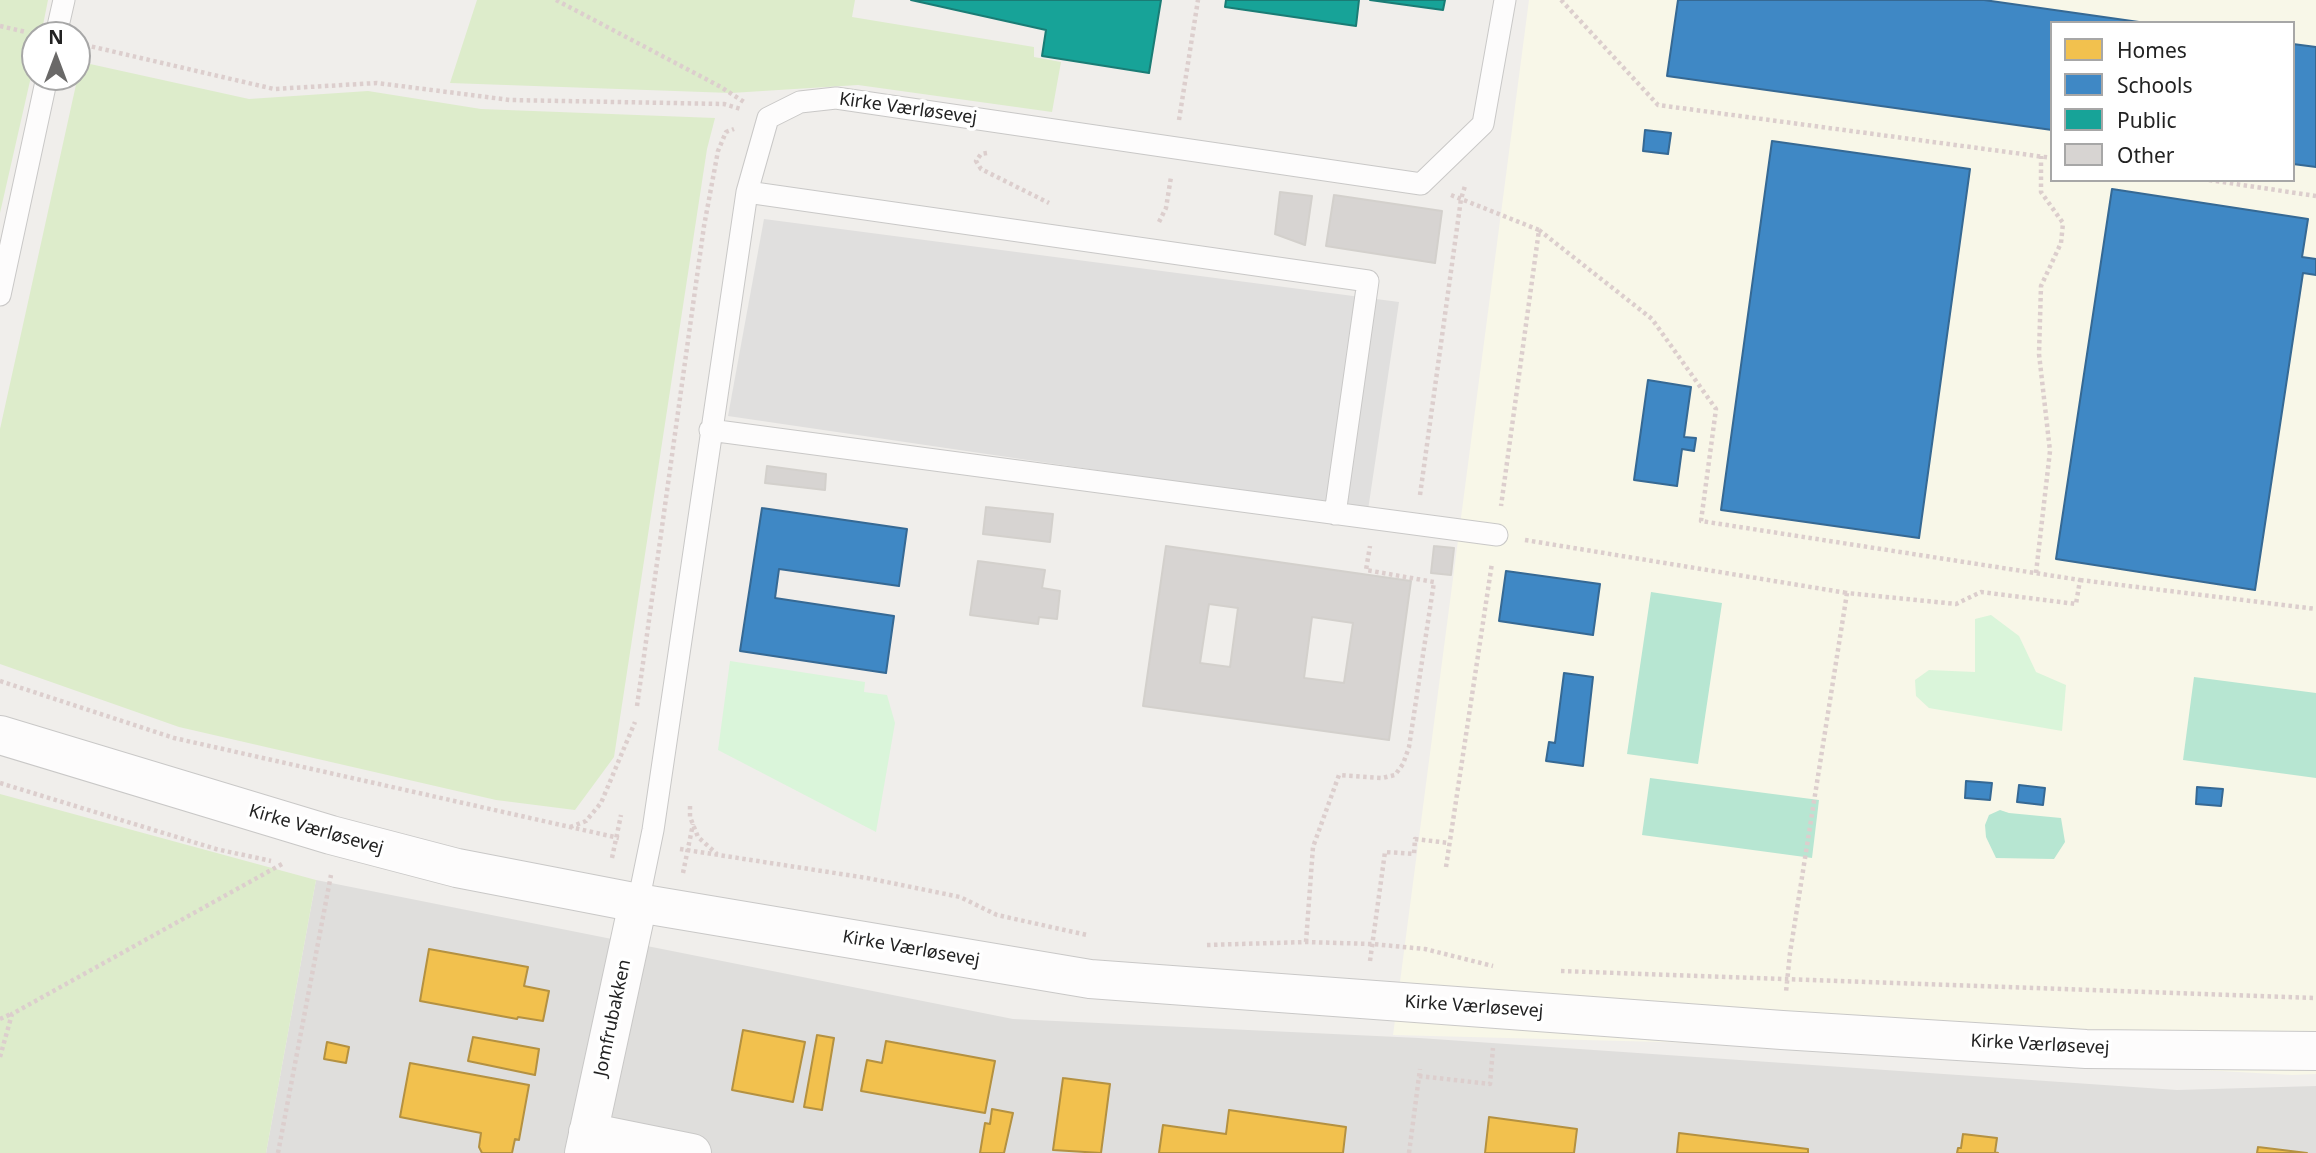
<!DOCTYPE html>
<html>
<head>
<meta charset="utf-8">
<style>
	body { margin:0 }
	#map { position:relative; width:2316px; height:1153px; overflow:hidden; background:#f0eeeb; font-family:"Noto Sans",sans-serif }
	canvas { display:block }
	.legend { position:absolute; left:2050px; top:21px; width:245px; height:161px; box-sizing:border-box; background:#fff; border:2px solid #a7a7a7; margin:0; padding:9px 12px; list-style:none; font-size:21px; color:#222 }
	.legend li { display:flex; align-items:center; gap:14px; height:35px }
	.legend b { width:35px; border:2px solid #a7a7a7 }
	.north { position:absolute; left:21px; top:21px; width:70px; height:70px; box-sizing:border-box; background:#fff; border:2px solid #a7a7a7; border-radius:50%; rotate:0deg; font-size:19px; font-weight:700; line-height:28px; text-align:center; color:#222 }
	.north::after { content:''; display:block; margin:auto; width:24px; height:32px; background:#6a6968; clip-path:polygon(50% 0,100% 100%,50% 72%,0 100%) }
</style>
</head>
<body>
<div id="map">
<canvas width="2316" height="1153"></canvas>
<ul class="legend">
<li><b style="height:19px;background:#f2c14e"></b>Homes</li>
<li><b style="height:19px;background:#3f88c5"></b>Schools</li>
<li><b style="height:19px;background:#17a398"></b>Public</li>
<li><b style="height:19px;background:#d7d4d2"></b>Other</li>
</ul>
<div class="north">N</div>
</div>
<script>
const g = document.querySelector('canvas').getContext('2d');
g.lineJoin = 'round';
function fill(path, color) { g.fillStyle = color; g.fill(path, 'evenodd'); }
const shape = rows => new Path2D(rows.map(r => 'M' + r).join(''));
function trace(path, color, width, dash) { g.strokeStyle = color; g.lineWidth = width; g.lineCap = dash ? 'butt' : 'round'; g.setLineDash(dash || []); g.stroke(path); }
function write(font, color, halo, rows, align = 'center') {
  g.font = font + ' "Noto Sans",sans-serif'; g.lineWidth = 7; g.setLineDash([]); g.textBaseline = 'middle'; g.strokeStyle = halo; g.fillStyle = color; for (const [text, x, y, turn = 0] of rows) {
    g.save(); g.translate(x, y); g.rotate((+turn || 0) * Math.PI / 180); g.textAlign = isNaN(turn) ? turn : align; if (halo) g.strokeText(text, 0, 0); g.fillText(text, 0, 0); g.restore();
  }
}
fill(shape([
	[316,880,1013,1019,1419,1038,2177,1090,2316,1086,2316,1153,266,1153]
]), '#dfdedc');
fill(shape([
	[1529,0,2316,0,2316,1074,2292,1075,1738,1044,1393,1035],
	[2052,23,2293,23,2293,180,2052,180]
]), '#f8f7e8');
fill(shape([
	[0,0,48,0,41,35,35,35,35,59,0,213],
	[477,0,855,0,852,17,1034,47,1034,57,1061,62,1052,112,858,85,731,93,450,83],
	[81,62,249,99,368,91,481,109,715,118,707,149,614,757,575,810,496,800,179,727,0,664,0,429],
	[0,794,316,880,266,1153,0,1153]
]), '#ddeccb');
fill(shape([
	[1991,615,2019,636,2036,672,2066,685,2062,731,1929,708,1916,696,1915,680,1929,670,1975,672,1975,619],
	[730,661,865,682,864,692,887,695,895,723,876,832,718,750]
]), '#daf5da');
fill(shape([
	[1651,592,1722,603,1698,764,1627,754],
	[2194,677,2316,693,2316,778,2183,760],
	[1650,778,1819,800,1812,858,1642,835],
	[2000,810,2009,813,2061,818,2065,842,2054,859,1996,858,1986,837,1985,825,1989,815]
]), '#b7e6d2');
fill(shape([
	[764,219,1399,302,1368,510,728,416]
]), '#e0dfde');
const homes = shape([
	[429,949,528,967,524,986,549,991,543,1021,518,1017,517,1019,420,1001,429,949],
	[743,1030,805,1042,793,1102,732,1090,743,1030],
	[817,1035,834,1038,822,1110,804,1107,817,1035],
	[473,1037,539,1049,535,1075,468,1061,473,1037],
	[886,1041,995,1061,985,1113,861,1091,867,1060,882,1063,886,1041],
	[327,1042,349,1047,346,1063,324,1059,327,1042],
	[410,1063,529,1085,519,1140,515,1139,512,1153,482,1153,479,1147,481,1133,400,1117,410,1063],
	[1063,1078,1110,1084,1101,1153,1053,1150,1063,1078],
	[992,1109,1013,1113,1004,1153,980,1153,985,1123,990,1124,992,1109],
	[1229,1110,1346,1127,1343,1153,1159,1153,1163,1125,1226,1134,1229,1110],
	[1489,1117,1577,1129,1574,1153,1485,1153,1489,1117],
	[1679,1133,1808,1149,1808,1153,1677,1153,1679,1133],
	[1963,1134,1997,1138,1995,1152,1998,1153,1957,1153,1958,1148,1961,1148,1963,1134],
	[2258,1147,2307,1153,2257,1153,2258,1147]
]);
fill(homes, '#f2c14e');
trace(homes, '#b49141', 2);
const schools = shape([
	[1678,0,1984,0,2146,23,2052,23,2052,130,1667,76,1678,0],
	[2293,44,2316,47,2316,167,2293,164,2293,44],
	[1645,130,1671,133,1668,154,1643,151,1645,130],
	[1772,141,1970,169,1919,538,1721,510,1772,141],
	[2112,189,2308,219,2302,257,2316,259,2316,275,2303,273,2255,590,2056,559,2112,189],
	[1648,380,1691,387,1684,437,1696,438,1694,451,1682,449,1677,486,1634,480,1648,380],
	[762,508,907,529,899,586,779,569,775,598,894,616,886,673,740,651,762,508],
	[1506,571,1600,584,1593,635,1499,621,1506,571],
	[1564,673,1593,677,1583,766,1546,761,1549,742,1555,743,1564,673],
	[1966,781,1992,783,1990,800,1965,798,1966,781],
	[2019,785,2045,788,2043,805,2017,802,2019,785],
	[2197,787,2223,789,2221,806,2196,804,2197,787]
]);
fill(schools, '#3f88c5');
trace(schools, '#366994', 2);
const public = shape([
	[911,0,1161,0,1149,73,1042,56,1046,30,911,0],
	[1226,0,1359,0,1356,26,1225,7,1226,0],
	[1370,0,1445,0,1443,10,1370,0]
]);
fill(public, '#17a398');
trace(public, '#1a7c75', 2);
const building = shape([
	[1280,192,1312,196,1305,245,1275,234,1280,192],
	[1334,195,1442,211,1435,263,1326,246,1334,195],
	[767,466,826,474,825,490,765,483,767,466],
	[986,507,1053,514,1050,542,983,534,986,507],
	[1166,546,1411,581,1389,740,1143,706,1166,546],
	[1209,604,1238,608,1230,667,1200,663,1209,604],
	[1312,617,1353,623,1344,683,1304,678,1312,617],
	[1434,546,1454,548,1451,575,1431,573,1434,546],
	[978,561,1045,570,1042,588,1060,591,1057,619,1039,617,1038,624,970,615,978,561]
]);
fill(building, '#d7d4d2');
trace(building, '#d3d0cc', 2);
const service = shape([
	[56,35,64,0],
	[747,192,1368,281,1335,514],
	[0,295,47,77],
	[710,430,1497,535],
	[638,903,653,830,747,192,768,118,800,102,836,98,1421,184,1483,124,1505,0]
]);
const minor = shape([
	[588,1132,692,1153],
	[584,1153,638,903]
]);
const tertiary = shape([
	[0,735,331,835,457,868,638,903,1090,979,1782,1030,2086,1049,2316,1051]
]);
trace(service, '#c9c8c7', 23);
trace(minor, '#c9c8c7', 40);
trace(tertiary, '#c9c8c7', 40);
trace(shape([
	[556,0,721,87,744,102],
	[1561,0,1658,105,2052,158],
	[0,26,26,32],
	[85,45,274,89,377,83,510,100,724,104,741,109],
	[1179,120,1198,0],
	[987,153,981,154,976,161,981,169,1049,203],
	[2209,180,2316,196],
	[1451,195,1539,230,1501,506],
	[1159,222,1166,208,1171,177],
	[1539,230,1652,319,1716,409,1701,521,2080,580,2076,604,1981,592,1956,604,1847,593,1790,953,1786,992],
	[1420,495,1461,199,1465,186],
	[1525,540,1847,593],
	[2036,573,2050,451,2039,354,2041,286,2061,243,2063,223,2041,192,2041,156],
	[2080,580,2316,609],
	[0,681,174,738,619,838],
	[637,706,704,226,718,151,726,132,734,129],
	[0,783,216,849,271,861],
	[690,806,690,817,698,837,717,854],
	[570,827,586,821,601,803,635,722],
	[680,849,867,878,960,897,997,915,1087,935],
	[612,858,621,815],
	[1446,867,1492,563],
	[683,873,693,824],
	[1306,942,1313,847,1339,775,1382,778,1395,775,1403,764,1409,747,1434,582,1366,570,1370,546],
	[1207,945,1306,942,1372,944,1425,949,1493,966],
	[1370,961,1385,852,1414,854,1415,839,1449,843],
	[1561,971,2316,998],
	[0,1019,11,1014],
	[0,1057,12,1014,282,864],
	[1419,1076,1490,1084,1493,1048],
	[278,1153,331,875],
	[1409,1153,1420,1069]
]), '#dccecd', 4.5, [3.5, 3.5]);
trace(service, '#fdfcfc', 21);
trace(minor, '#fdfcfc', 38);
trace(tertiary, '#fdfcfc', 38);
write('18px', '#222', '#fff', [
	["Kirke Værløsevej",908,109,8],
	["Kirke Værløsevej",316,830,16],
	["Kirke Værløsevej",911,949,10],
	["Kirke Værløsevej",1474,1007,4],
	["Jomfrubakken",613,1018,-78],
	["Kirke Værløsevej",2040,1045,3]
]);
</script>
</body>
</html>
